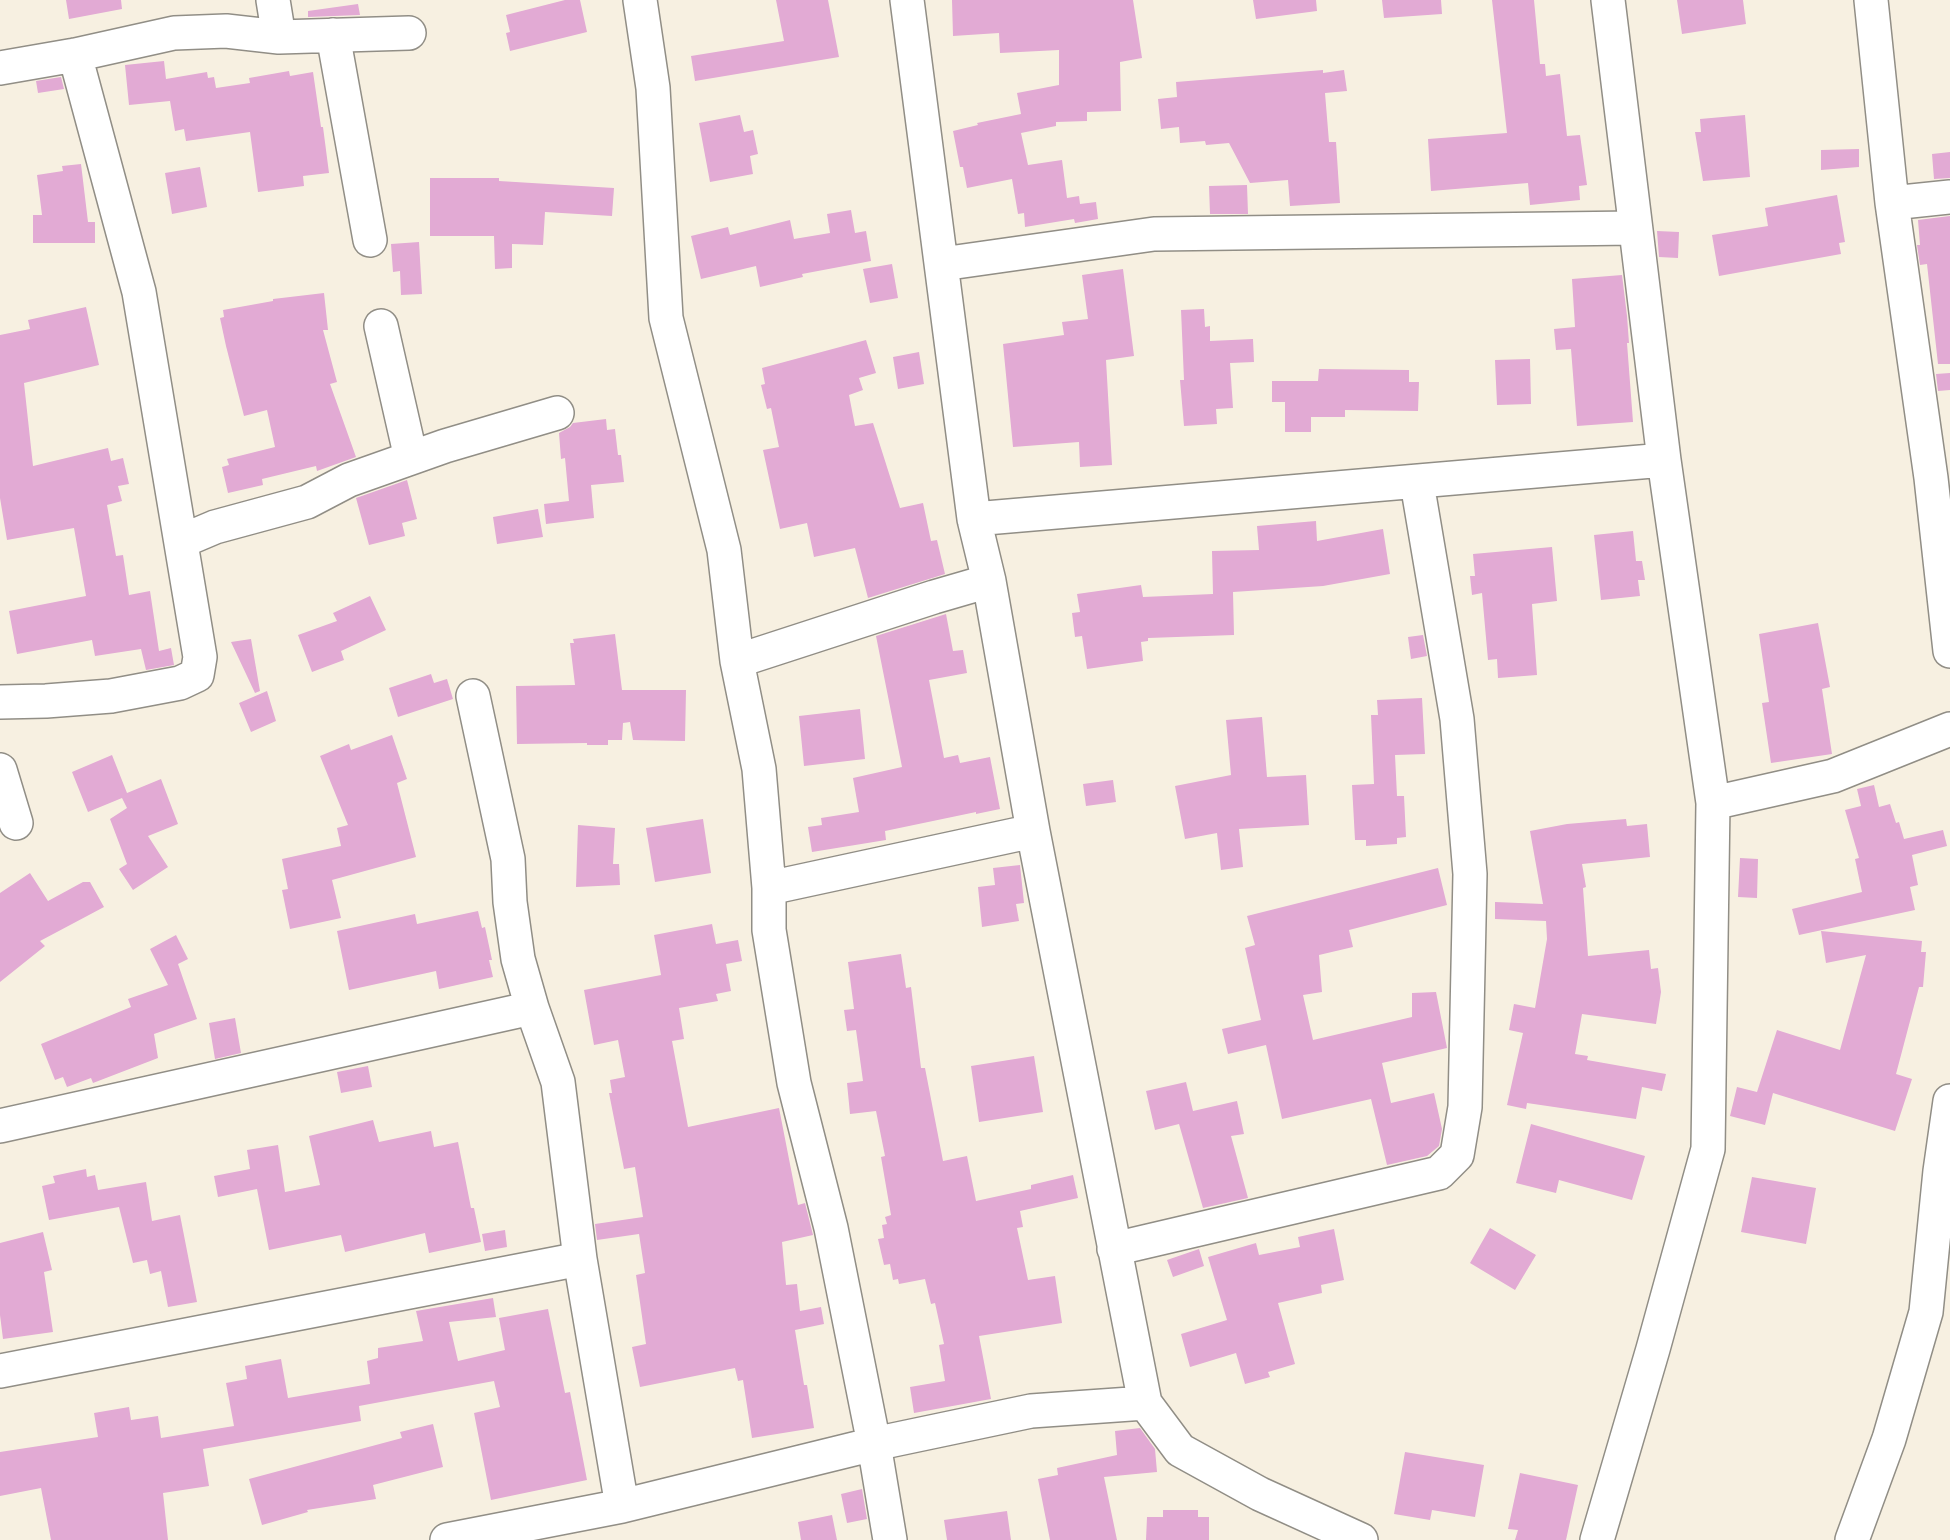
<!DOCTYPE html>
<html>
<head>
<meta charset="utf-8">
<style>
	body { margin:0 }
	canvas { display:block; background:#f7f0e1 }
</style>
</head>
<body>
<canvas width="1950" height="1540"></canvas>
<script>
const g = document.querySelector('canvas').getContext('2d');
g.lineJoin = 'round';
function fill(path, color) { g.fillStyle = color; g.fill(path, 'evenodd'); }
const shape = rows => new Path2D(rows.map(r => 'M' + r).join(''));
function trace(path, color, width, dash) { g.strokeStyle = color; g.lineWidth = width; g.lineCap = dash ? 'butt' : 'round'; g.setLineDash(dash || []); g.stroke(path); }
fill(shape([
	[66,0,121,0,122,9,69,19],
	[565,0,580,0,587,32,510,51,506,33,510,32,506,15],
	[776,0,828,0,839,57,695,81,691,56,784,41],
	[952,0,1133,0,1142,58,1120,62,1121,111,1087,112,1087,121,1056,122,1056,126,1021,133,1028,165,1062,160,1067,198,1079,196,1080,204,1096,202,1098,219,1075,223,1074,219,1025,227,1024,213,1018,214,1012,179,967,188,963,167,960,167,953,131,978,125,977,123,1021,114,1017,93,1059,85,1059,50,1000,53,999,33,953,36],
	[1253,0,1316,0,1317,11,1256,19],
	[1382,0,1441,0,1442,14,1384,18],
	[1492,0,1534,0,1540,64,1545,64,1546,76,1560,74,1567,136,1580,135,1587,185,1579,186,1580,200,1530,205,1528,183,1431,191,1428,139,1507,133],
	[1677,0,1743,0,1746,24,1682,34],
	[358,4,360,15,308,17,308,11],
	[164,61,166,79,207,72,208,78,214,77,216,88,250,83,249,78,289,71,290,76,313,72,321,127,323,127,329,173,303,176,304,186,258,192,250,132,186,141,184,129,175,131,170,101,129,105,125,65],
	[1323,70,1323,73,1344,70,1347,91,1325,93,1329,142,1336,142,1340,203,1290,206,1288,180,1250,183,1229,143,1206,145,1205,141,1180,143,1179,127,1161,129,1158,99,1177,97,1176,82],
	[61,77,64,89,38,93,36,81],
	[740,115,744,132,753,130,758,154,750,156,753,174,710,182,699,123],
	[1745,115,1750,177,1703,181,1695,132,1701,132,1700,119],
	[1859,149,1859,167,1821,170,1821,150],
	[1950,152,1950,178,1934,179,1932,154],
	[81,164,88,222,95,222,95,243,33,243,33,215,42,215,37,175,63,171,62,166],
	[200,167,207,207,172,214,165,173],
	[430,178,499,178,499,181,614,188,612,216,545,212,543,245,512,244,512,268,495,269,494,236,430,236],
	[1247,185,1248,214,1210,214,1209,186],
	[1837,195,1845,242,1839,243,1841,254,1719,276,1712,235,1768,226,1765,208],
	[851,210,855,233,866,231,871,261,802,274,803,277,760,287,756,266,701,279,691,236,728,227,730,235,790,220,794,239,830,233,827,214],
	[1950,216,1950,364,1938,364,1927,264,1920,265,1917,245,1920,245,1918,220],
	[1657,231,1679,232,1678,258,1659,257],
	[419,242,422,294,401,295,400,271,393,272,391,244],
	[892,264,898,298,870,303,863,269],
	[1123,269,1134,356,1106,360,1112,465,1080,467,1079,442,1013,447,1003,344,1064,335,1062,322,1088,319,1082,275],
	[1622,275,1627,316,1629,343,1627,343,1633,422,1577,426,1571,349,1556,350,1554,329,1575,327,1572,279],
	[324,293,328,330,323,330,337,382,330,384,356,457,317,471,316,466,262,479,263,485,228,493,222,467,229,465,227,459,275,447,267,410,244,416,226,346,220,318,224,317,223,310,273,301,273,299],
	[86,307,99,365,24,383,33,466,108,448,111,461,123,458,129,484,118,486,122,501,107,505,116,556,123,555,129,595,150,591,159,651,171,648,174,665,146,670,141,649,95,656,92,640,17,654,9,611,86,596,74,528,7,540,0,498,0,335,30,329,28,320],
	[1204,309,1205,327,1210,326,1210,341,1253,339,1254,362,1230,363,1233,408,1216,409,1217,424,1184,426,1180,380,1184,380,1181,310],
	[866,340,876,373,859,378,863,390,849,395,855,426,873,423,900,508,923,503,931,541,937,540,945,574,868,598,855,548,814,557,807,523,780,529,763,450,779,447,771,408,767,409,761,385,765,384,762,368],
	[919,352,924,384,898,389,893,357],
	[1530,359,1531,404,1497,405,1495,360],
	[1319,369,1409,370,1409,382,1419,382,1418,411,1345,410,1345,417,1311,417,1311,432,1285,432,1285,402,1272,402,1272,381,1318,381],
	[1950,373,1950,390,1938,391,1936,374],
	[606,419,607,430,615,429,618,455,621,455,624,482,591,485,594,518,546,524,544,504,569,501,565,458,561,459,559,433,570,427,573,423],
	[407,480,417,519,402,523,405,536,369,545,356,498],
	[538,509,543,537,497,544,493,517],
	[1316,521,1317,541,1383,529,1390,574,1323,586,1233,592,1234,635,1148,638,1148,641,1141,642,1143,661,1087,669,1082,636,1075,637,1072,613,1080,612,1077,594,1141,585,1143,597,1213,594,1212,551,1259,550,1257,526],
	[1633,531,1636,561,1642,561,1645,580,1638,580,1640,596,1601,600,1594,535],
	[1552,547,1557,601,1532,604,1537,675,1498,678,1497,659,1488,660,1482,593,1472,595,1470,576,1475,576,1473,554],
	[370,596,386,630,341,651,344,660,312,672,298,635,337,621,333,613],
	[946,614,953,651,963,650,967,673,929,680,944,758,958,755,960,763,990,757,1000,809,976,814,976,812,885,831,886,840,812,852,808,827,822,825,821,818,859,812,853,778,902,767,876,636],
	[1818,623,1830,687,1822,689,1832,754,1771,763,1762,703,1769,702,1759,634],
	[615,634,622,690,686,690,685,741,633,740,630,722,623,723,622,740,608,740,608,745,587,745,587,743,517,744,516,686,575,685,570,643,574,643,573,639],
	[1423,635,1427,656,1411,659,1408,637],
	[251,639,260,691,255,693,231,642],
	[431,674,434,683,447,679,453,699,398,717,389,688],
	[267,691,276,721,251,732,239,703],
	[1422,698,1425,754,1395,755,1397,796,1404,796,1406,837,1397,838,1397,844,1366,846,1366,840,1355,840,1352,785,1374,784,1371,715,1378,715,1377,700],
	[860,709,865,759,804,766,799,716],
	[1262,717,1267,777,1306,775,1309,825,1239,829,1243,867,1221,870,1217,833,1185,839,1175,786,1231,775,1226,720],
	[392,735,407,779,397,783,416,857,332,880,341,918,290,929,282,890,288,889,282,859,341,846,337,828,348,825,320,756,349,744,351,750],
	[112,755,127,793,161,779,178,824,148,836,168,867,133,890,119,869,127,864,110,819,127,808,122,798,88,812,72,772],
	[1113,780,1116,802,1086,806,1083,784],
	[1874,785,1879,807,1890,804,1896,823,1899,822,1904,839,1943,830,1947,846,1912,855,1918,885,1910,887,1915,910,1799,935,1792,909,1862,892,1855,859,1859,858,1845,810,1861,806,1857,789],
	[703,819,711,873,655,882,646,828],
	[1626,819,1627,826,1647,824,1650,857,1582,864,1586,887,1583,888,1588,956,1649,950,1651,969,1658,968,1661,992,1656,1024,1582,1014,1575,1054,1588,1056,1587,1060,1666,1074,1662,1091,1642,1087,1636,1119,1527,1103,1526,1109,1507,1105,1523,1033,1509,1030,1514,1004,1535,1008,1547,939,1546,921,1495,919,1495,902,1543,904,1530,831,1567,824],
	[578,825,615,828,613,864,619,864,620,885,576,887],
	[1740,858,1758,859,1757,898,1738,897],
	[1020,865,1024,903,1016,904,1019,921,982,927,978,887,995,885,993,868],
	[1438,868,1447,905,1349,930,1353,947,1319,955,1322,992,1303,995,1313,1040,1412,1017,1412,993,1436,992,1447,1048,1382,1063,1391,1103,1434,1093,1442,1129,1439,1146,1427,1156,1387,1165,1371,1099,1282,1119,1266,1045,1228,1054,1222,1029,1261,1020,1245,948,1255,945,1247,916],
	[30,873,48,901,83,882,90,882,104,907,40,941,45,946,0,982,0,893],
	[478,911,482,928,485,927,492,960,489,960,493,977,439,989,436,971,349,990,337,931,415,914,417,924],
	[712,924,716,944,738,940,742,961,726,964,731,991,716,994,718,1001,679,1008,684,1039,672,1041,688,1127,779,1108,798,1205,805,1203,813,1235,782,1242,786,1285,797,1284,800,1311,821,1307,824,1324,795,1330,804,1385,807,1385,814,1428,752,1438,743,1380,738,1381,735,1368,640,1387,632,1347,646,1344,636,1275,645,1273,639,1234,597,1240,595,1224,643,1217,635,1167,624,1169,609,1093,612,1093,610,1080,625,1077,618,1040,594,1045,584,990,661,975,654,935],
	[1821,931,1922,941,1921,952,1926,952,1923,987,1919,987,1896,1074,1912,1079,1895,1131,1773,1093,1765,1125,1730,1116,1737,1087,1757,1092,1777,1030,1840,1050,1866,955,1826,963],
	[176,935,188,959,178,964,197,1019,154,1034,158,1058,93,1083,91,1078,67,1087,63,1077,55,1080,41,1044,131,1007,128,999,168,985,150,949],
	[901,954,906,988,911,987,921,1068,925,1068,943,1161,967,1156,976,1201,1031,1189,1031,1185,1073,1175,1078,1198,1020,1211,1023,1227,1017,1228,1028,1280,1055,1276,1062,1323,979,1336,991,1399,914,1413,910,1387,945,1381,939,1345,944,1344,935,1303,931,1304,925,1279,899,1284,898,1279,893,1280,890,1264,884,1265,878,1239,884,1238,882,1225,887,1224,885,1217,891,1215,881,1157,885,1156,876,1111,850,1114,847,1083,863,1081,856,1030,847,1031,844,1010,854,1009,848,962],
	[235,1018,241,1053,215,1059,209,1023],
	[1034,1056,1043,1112,979,1122,971,1066],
	[368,1066,372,1087,341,1093,337,1072],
	[1186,1082,1193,1111,1237,1101,1244,1134,1231,1136,1248,1198,1203,1208,1179,1124,1155,1130,1146,1091],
	[373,1120,379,1142,431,1131,434,1147,458,1142,471,1208,474,1208,481,1242,429,1253,425,1233,345,1252,341,1235,269,1250,257,1189,218,1197,214,1176,250,1169,247,1150,278,1145,285,1192,320,1185,309,1136],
	[1531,1124,1645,1156,1632,1200,1559,1180,1556,1193,1516,1183],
	[86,1169,87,1177,95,1175,98,1190,146,1182,152,1221,180,1215,197,1302,168,1307,161,1271,150,1274,147,1260,133,1263,119,1207,49,1220,42,1186,55,1183,53,1176],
	[1752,1177,1816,1188,1806,1244,1741,1232],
	[1490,1228,1536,1255,1515,1290,1470,1263],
	[1334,1229,1344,1280,1321,1285,1322,1293,1278,1303,1295,1364,1268,1372,1270,1377,1245,1384,1236,1353,1190,1367,1181,1334,1227,1320,1208,1257,1256,1243,1259,1255,1300,1247,1298,1237],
	[505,1230,507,1247,485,1251,482,1234],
	[43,1232,52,1270,44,1272,53,1332,3,1339,0,1315,0,1243],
	[1199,1249,1204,1266,1173,1277,1167,1260],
	[493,1298,496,1317,449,1322,458,1361,505,1350,499,1318,548,1309,565,1393,570,1392,587,1480,491,1500,474,1413,500,1407,494,1381,359,1406,361,1421,203,1449,209,1486,163,1493,168,1540,51,1540,41,1488,0,1496,0,1452,98,1437,94,1413,129,1407,131,1420,158,1416,161,1438,234,1426,226,1383,247,1379,245,1366,281,1359,288,1398,370,1384,367,1361,378,1358,378,1348,423,1341,416,1311],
	[433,1424,443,1467,373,1485,376,1499,307,1510,308,1512,262,1525,249,1479,402,1438,400,1432],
	[1140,1428,1155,1449,1157,1472,1104,1477,1117,1540,1050,1540,1038,1479,1058,1475,1057,1468,1117,1455,1115,1431],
	[1405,1452,1484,1465,1475,1517,1432,1510,1430,1520,1394,1514],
	[1520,1473,1578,1485,1566,1540,1515,1540,1518,1530,1508,1529],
	[862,1489,867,1519,847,1523,841,1494],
	[1163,1510,1198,1510,1198,1517,1209,1517,1209,1540,1146,1540,1147,1517,1163,1517],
	[1007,1511,1011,1540,947,1540,944,1520],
	[832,1515,837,1540,801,1540,798,1522]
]), '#e2aad4');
const minor = shape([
	[273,0,279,37],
	[640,0,653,88,666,318,724,550,737,661,759,769,769,888,769,930,794,1083,831,1228,874,1444,890,1540],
	[1871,0,1892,203,1931,478,1950,651],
	[333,35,370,240],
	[0,68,75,55,174,33,226,31,279,37,409,33],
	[1892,203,1950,197],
	[942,264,1154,234,1635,228],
	[381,326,411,458],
	[974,519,1664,460],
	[182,541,215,527,307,502,349,480,445,446,557,413],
	[989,581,1033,831,1145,1403,1180,1450,1260,1494,1361,1540],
	[737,661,934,597,989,581,974,519,907,0],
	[473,696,508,859,510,902,518,959,532,1008,558,1082,580,1259,622,1506],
	[0,702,46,701,111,696,180,683,197,675,200,657,139,292,75,55],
	[0,770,16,823],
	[1713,803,1833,776,1950,729],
	[769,888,1033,831],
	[0,1126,532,1008],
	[1114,1249,1439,1173,1457,1155,1465,1107,1470,874,1457,719,1417,483],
	[0,1371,580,1259],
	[447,1540,622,1506,874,1444,1031,1411,1145,1403],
	[1597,1540,1653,1349,1708,1149,1713,803,1664,460,1608,0],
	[1852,1540,1889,1439,1926,1312,1940,1171,1950,1101]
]);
trace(minor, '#918e86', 36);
trace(minor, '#fff', 33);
</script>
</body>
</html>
